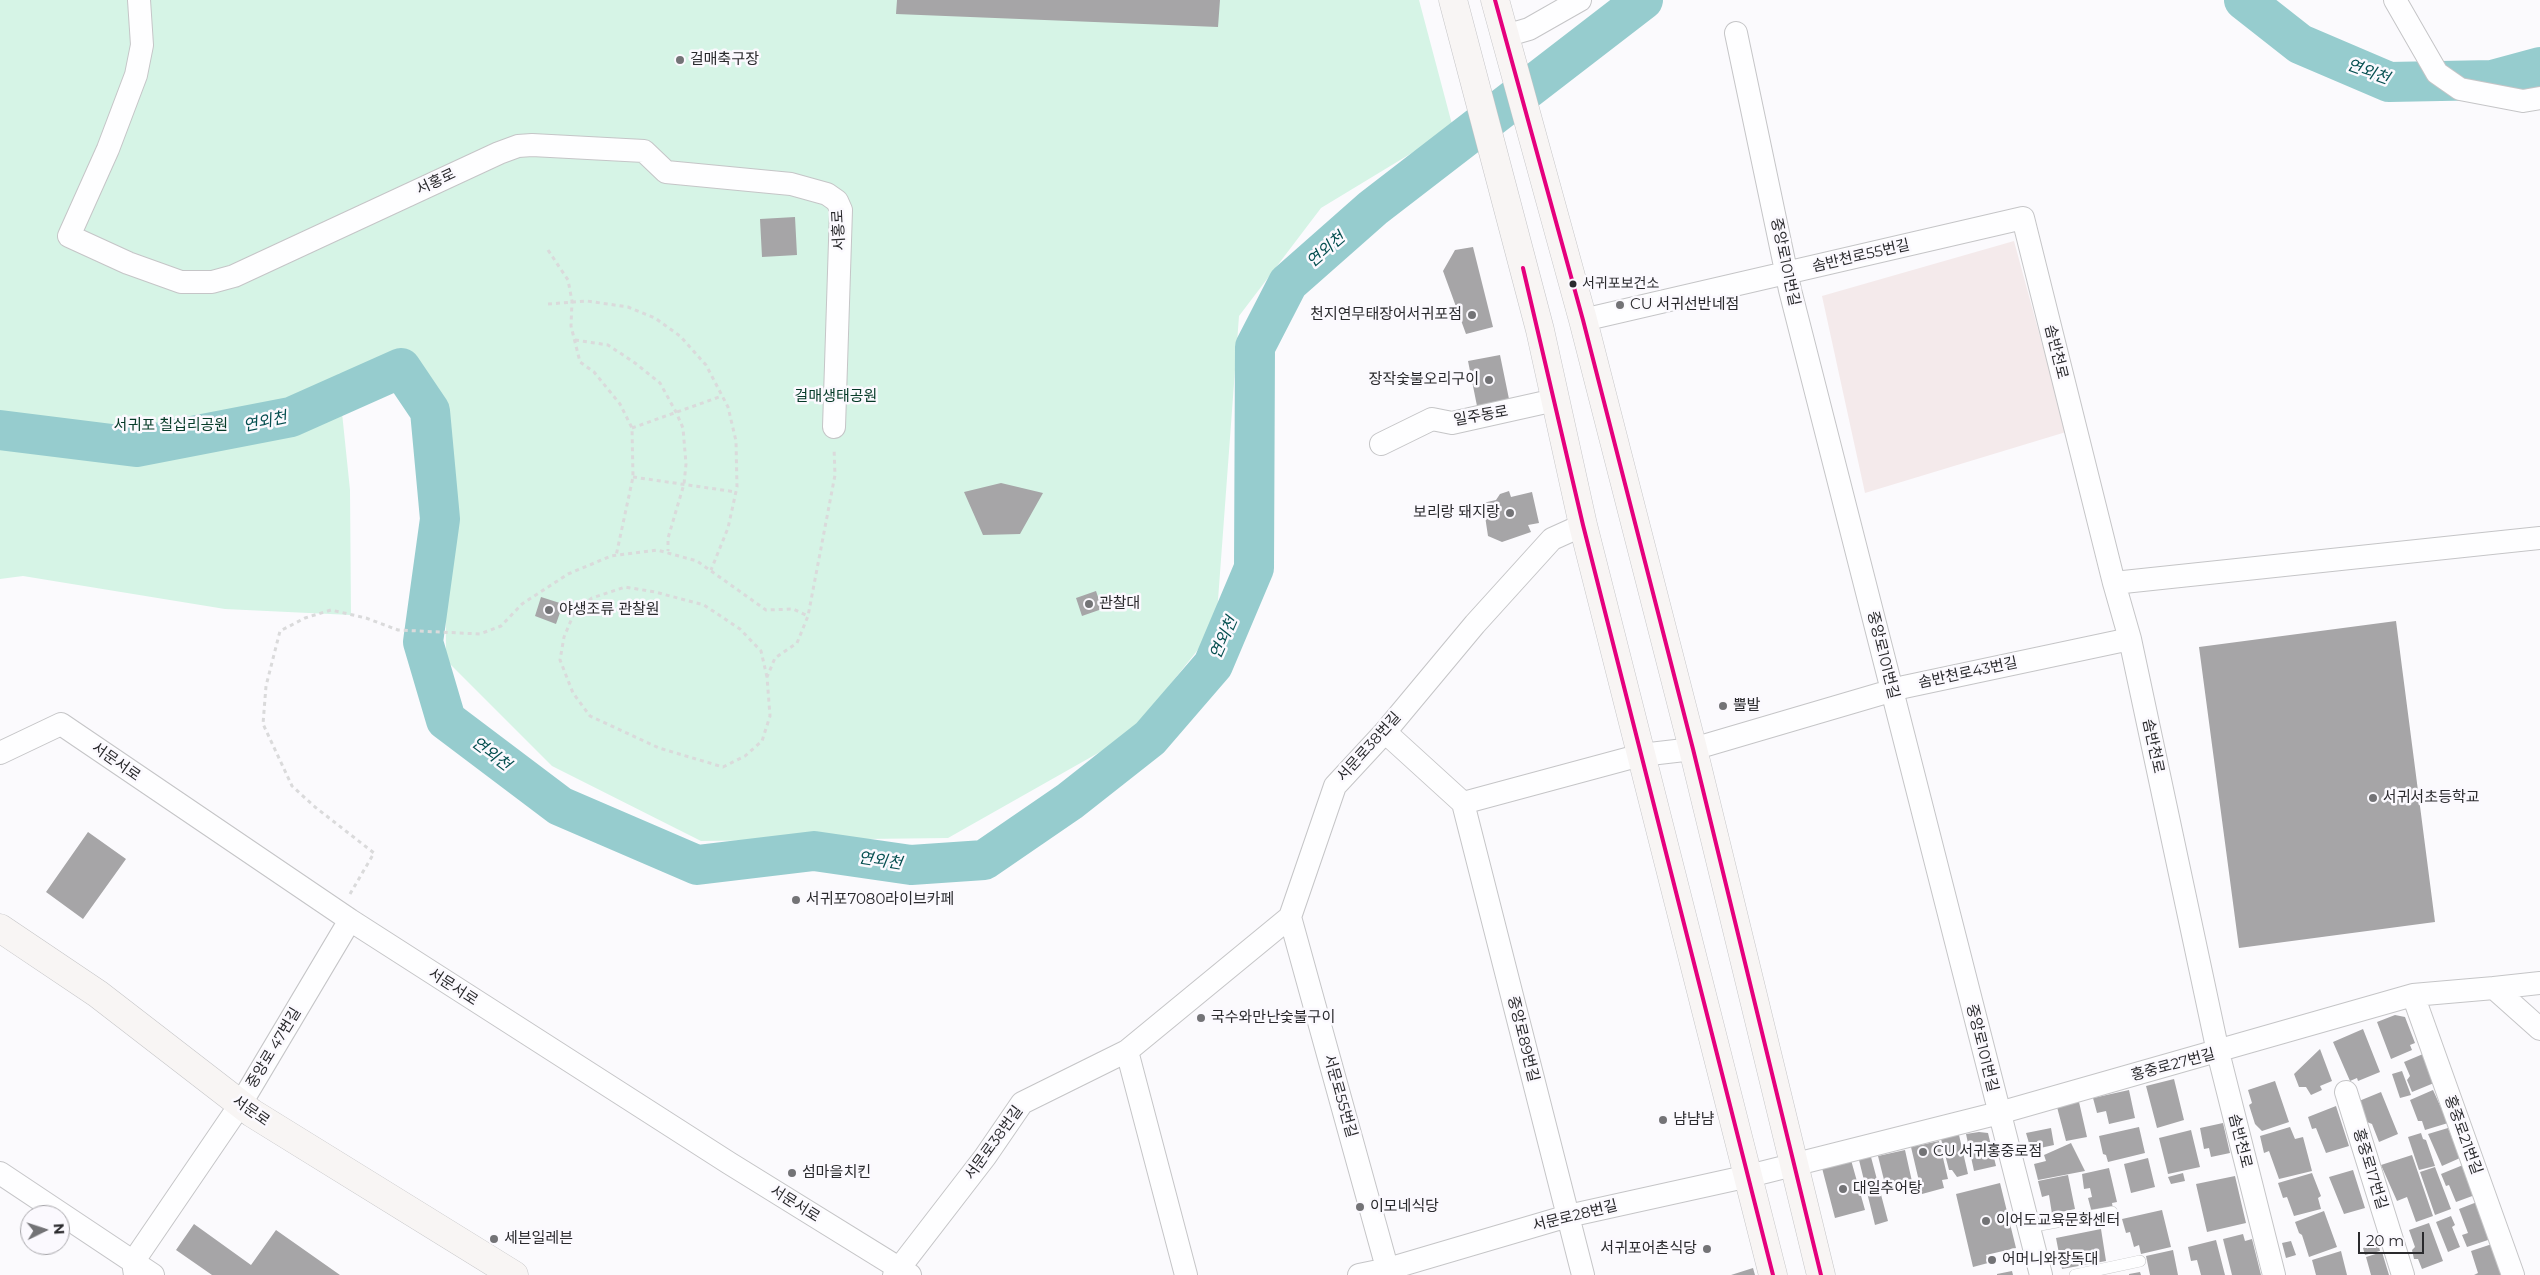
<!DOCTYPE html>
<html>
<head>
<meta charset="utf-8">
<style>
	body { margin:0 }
	#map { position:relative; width:2540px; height:1275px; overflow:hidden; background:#fbfafd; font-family:Montserrat,sans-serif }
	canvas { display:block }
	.north { position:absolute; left:20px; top:1205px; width:50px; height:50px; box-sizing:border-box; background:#fbf9fe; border:1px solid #a7a6aa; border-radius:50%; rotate:86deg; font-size:14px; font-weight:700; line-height:20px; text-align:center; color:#2a2a2d }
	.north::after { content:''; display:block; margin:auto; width:18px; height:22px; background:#737376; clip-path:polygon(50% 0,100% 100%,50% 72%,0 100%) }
	.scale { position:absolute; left:2358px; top:1232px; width:66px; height:22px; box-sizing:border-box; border:2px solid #2a2a2d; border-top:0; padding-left:6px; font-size:15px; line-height:18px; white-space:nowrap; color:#2a2a2d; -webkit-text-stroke:4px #fbf9fe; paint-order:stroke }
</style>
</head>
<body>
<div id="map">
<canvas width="2540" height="1275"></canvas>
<div class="north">N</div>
<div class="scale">20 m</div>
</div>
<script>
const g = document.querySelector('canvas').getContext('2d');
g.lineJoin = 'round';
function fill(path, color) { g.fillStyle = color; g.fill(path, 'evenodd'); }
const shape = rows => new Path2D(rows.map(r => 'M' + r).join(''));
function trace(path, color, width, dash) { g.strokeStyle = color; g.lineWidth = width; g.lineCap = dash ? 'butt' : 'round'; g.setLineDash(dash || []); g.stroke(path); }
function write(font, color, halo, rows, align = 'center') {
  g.font = font + ' Montserrat,"Noto Sans KR",sans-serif'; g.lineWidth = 5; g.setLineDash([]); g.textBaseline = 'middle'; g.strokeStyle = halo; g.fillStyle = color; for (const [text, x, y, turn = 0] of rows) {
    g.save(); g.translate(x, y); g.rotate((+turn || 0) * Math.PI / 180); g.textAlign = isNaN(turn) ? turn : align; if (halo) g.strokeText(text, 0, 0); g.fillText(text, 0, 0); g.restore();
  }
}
fill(shape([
	[2014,241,2066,432,1865,493,1822,296]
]), '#f4eaeb');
fill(shape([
	[0,0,1419,0,1453,128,1321,208,1239,316,1216,627,1130,735,948,838,701,841,552,766,446,660,445,462,409,357,338,374,350,490,351,615,225,609,23,576,0,579]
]), '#d6f4e6');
trace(shape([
	[2244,0,2300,44,2389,82,2492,80,2540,67],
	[0,430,136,447,291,417,401,368,430,411,440,519,423,642,446,720,560,806,697,865,814,851,911,865,984,860,1070,801,1150,738,1213,665,1254,568,1255,347,1288,283,1373,208,1643,0]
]), '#96ccce', 40);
fill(shape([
	[897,0,1220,0,1218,27,896,14],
	[795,217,797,255,762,257,760,219],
	[1473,247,1493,327,1466,334,1443,271,1455,250],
	[1500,355,1509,399,1477,406,1468,361],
	[1001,483,1043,493,1020,534,983,535,964,492],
	[1509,491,1511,497,1532,492,1539,523,1528,525,1531,532,1502,542,1488,536,1483,503,1496,500,1500,494],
	[1096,591,1102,609,1082,616,1076,598],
	[541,597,563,604,556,624,535,616],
	[2396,621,2435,922,2239,948,2199,647],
	[88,832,126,859,83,919,46,892],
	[2395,1015,2405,1017,2415,1043,2410,1045,2412,1050,2391,1059,2377,1022],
	[2363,1029,2380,1072,2358,1081,2357,1078,2350,1081,2333,1042],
	[2320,1049,2332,1081,2320,1086,2322,1090,2311,1095,2306,1087,2299,1087,2294,1074],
	[2423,1054,2434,1083,2412,1092,2407,1080,2410,1076,2404,1062],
	[2402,1071,2411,1095,2400,1098,2392,1074],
	[2174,1079,2184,1120,2157,1128,2146,1086],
	[2275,1081,2289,1122,2262,1131,2255,1124,2249,1105,2252,1103,2248,1090],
	[2129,1090,2135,1118,2109,1124,2106,1111,2097,1113,2093,1098],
	[2433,1090,2448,1123,2425,1130,2422,1121,2418,1121,2410,1100],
	[2381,1092,2398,1134,2379,1142,2372,1124,2367,1122,2359,1101],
	[2079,1102,2087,1137,2066,1141,2057,1107],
	[2336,1106,2349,1146,2326,1153,2316,1128,2312,1129,2308,1117],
	[2223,1123,2230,1153,2211,1157,2209,1148,2204,1149,2200,1128],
	[2139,1127,2145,1153,2108,1162,2106,1155,2103,1154,2099,1136],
	[2290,1127,2295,1139,2303,1137,2312,1171,2279,1179,2269,1151,2264,1153,2260,1136],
	[2051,1128,2054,1145,2031,1150,2026,1133],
	[2448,1128,2460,1158,2442,1166,2428,1134],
	[2191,1130,2200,1167,2168,1174,2159,1138],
	[1979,1132,1988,1133,1996,1166,1974,1171,1966,1134],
	[2421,1133,2423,1139,2426,1140,2435,1166,2419,1170,2408,1137],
	[1959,1135,1968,1174,1957,1177,1952,1170,1949,1170,1941,1139],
	[1939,1141,1948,1179,1942,1180,1944,1188,1922,1194,1911,1147],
	[2071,1143,2085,1171,2038,1180,2034,1164,2046,1161,2044,1155],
	[1905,1150,1913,1186,1887,1192,1878,1156],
	[2412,1155,2433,1216,2416,1222,2407,1197,2397,1201,2381,1165],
	[1871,1157,1888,1221,1875,1225,1859,1160],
	[2148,1158,2155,1187,2131,1193,2124,1164],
	[1851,1160,1865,1210,1835,1218,1822,1168],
	[2463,1165,2475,1195,2456,1202,2449,1185,2446,1186,2441,1174],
	[2435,1167,2451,1209,2435,1215,2420,1172],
	[2109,1168,2117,1202,2112,1203,2113,1209,2092,1213,2088,1198,2092,1197,2090,1188,2084,1189,2082,1174],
	[2353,1170,2365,1208,2344,1214,2329,1177],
	[2183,1173,2185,1181,2171,1184,2168,1177],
	[2312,1173,2321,1196,2318,1198,2321,1209,2294,1216,2287,1197,2283,1198,2278,1183],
	[2068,1175,2075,1209,2052,1214,2049,1195,2042,1197,2038,1181],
	[2235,1176,2246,1223,2207,1232,2196,1184],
	[2000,1183,2016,1248,1986,1255,1988,1263,1973,1267,1956,1194],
	[2477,1202,2491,1239,2467,1247,2462,1235,2468,1233,2459,1209],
	[2162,1210,2171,1247,2141,1254,2139,1245,2134,1247,2130,1232,2126,1233,2122,1219],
	[2324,1211,2337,1247,2309,1257,2302,1235,2299,1233,2295,1222],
	[2451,1216,2455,1225,2452,1227,2460,1247,2448,1252,2436,1222],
	[2429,1223,2443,1261,2422,1269,2418,1259,2414,1259,2412,1250,2415,1247,2409,1230],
	[194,1224,251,1265,276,1230,340,1275,212,1275,176,1250],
	[2101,1229,2106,1261,2062,1269,2056,1238],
	[2243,1234,2245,1241,2252,1239,2261,1275,2232,1275,2223,1239],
	[2216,1240,2225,1275,2201,1275,2197,1260,2191,1261,2188,1247],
	[2291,1241,2296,1255,2286,1258,2282,1243],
	[2378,1243,2380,1251,2365,1255,2363,1248],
	[2492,1244,2503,1275,2474,1275,2478,1273,2471,1251],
	[2173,1250,2178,1275,2150,1275,2146,1256],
	[2341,1251,2347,1275,2316,1275,2312,1260],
	[2382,1252,2389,1275,2371,1275,2366,1257],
	[1753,1268,1755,1275,1731,1275],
	[2012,1271,2013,1275,1997,1275,1997,1274],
	[2140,1272,2141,1275,2129,1275,2129,1274]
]), '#a6a5a7');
const lane = shape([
	[2029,1227,2112,1212],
	[2075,1275,2140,1261]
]);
const street = shape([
	[139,0,142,45,136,75,108,149,69,236,128,263,181,282,212,282,234,276,499,153,518,146,532,145,644,151,666,172,791,184,827,194,837,201,841,210,834,427],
	[2395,0,2437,73,2460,89,2523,101,2540,98],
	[1736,33,1790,290,2041,1275],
	[1505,36,1529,29,1580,0],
	[1583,320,2023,218,2114,583,2130,639,2218,1052,2274,1275],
	[1381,444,1432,419,1452,423,1555,400],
	[2114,583,2540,538],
	[1385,732,1463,803],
	[0,753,61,724,350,920,729,1163,910,1275],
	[1290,917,1389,1275],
	[2494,988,2540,983],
	[2413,995,2513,1275],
	[1127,1051,1186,1275],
	[2346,1092,2403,1275],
	[0,1173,153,1275],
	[135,1275,133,1262,240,1105,350,920],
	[894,1275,985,1157,1022,1103,1127,1051,1290,917,1335,786,1385,732,1475,624,1552,539,1583,525],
	[1359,1275,1388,1269,1568,1216,1749,1176,1999,1113,2413,995,2494,988,2540,1029],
	[1583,1275,1463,803,1641,755,1693,749,1904,687,2130,639]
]);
const secondary = shape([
	[1453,0,1540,330,1583,525,1773,1275],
	[1495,0,1583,320,1693,749,1821,1275],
	[0,928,98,994,252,1113,514,1275]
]);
trace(lane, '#c5c5c7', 12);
trace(street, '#c5c5c7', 24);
trace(secondary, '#c5c5c7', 29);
trace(shape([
	[548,250,568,280,572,301,571,326,580,362,594,372,620,404,632,428,633,477,616,556],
	[548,304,587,301,628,307,655,318,680,336,706,365,728,407,736,441,737,487,728,528,711,570],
	[575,340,608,345,635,363,660,383,676,412,683,428,686,464,684,484,668,538,668,551],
	[632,428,722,396],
	[633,477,736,492],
	[767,677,761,651,740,629,704,605,655,592,625,587,592,598,575,611,564,637,560,660,573,693,590,716,659,748,723,767,745,756,762,741,770,716,767,677,775,658,797,643,808,616,835,475,834,448],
	[350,894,374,853,315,807,292,786,263,724,266,686,280,631,305,618,331,610,366,618,398,630,480,634,501,626,522,604,568,574,611,556,657,550,697,561,766,610,793,609,808,616]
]), '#dadadb', 3, [4, 4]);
trace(lane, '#fefeff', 11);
trace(street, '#fefeff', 22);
trace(secondary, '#f8f5f4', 28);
trace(shape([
	[1495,0,1583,320,1693,749,1821,1275],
	[1523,268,1583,525,1773,1275]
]), '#e5007d', 4);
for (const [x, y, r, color] of [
	[680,60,5,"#737376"],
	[1573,284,4.5,"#2a2a2d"],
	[1620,305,5,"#737376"],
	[1472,315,5,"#737376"],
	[1489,380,5,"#737376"],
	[1510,513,5,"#737376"],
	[1089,604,5,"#737376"],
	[549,610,5,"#737376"],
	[1723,706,5,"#737376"],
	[2373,798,5,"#737376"],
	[796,900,5,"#737376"],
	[1201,1018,5,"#737376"],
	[1663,1120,5,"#737376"],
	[1923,1152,5,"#737376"],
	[792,1173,5,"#737376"],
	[1843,1189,5,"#737376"],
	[1360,1207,5,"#737376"],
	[1986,1221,5,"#737376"],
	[494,1239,5,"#737376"],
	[1707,1249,5,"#737376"],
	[1992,1260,5,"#737376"]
]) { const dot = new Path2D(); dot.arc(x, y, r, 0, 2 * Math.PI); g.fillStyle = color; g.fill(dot); trace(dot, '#fbf9fe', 2); }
write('14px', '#2a2a2d', '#fbf9fe', [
	["서귀포보건소",1582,284]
], 'left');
write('15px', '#2a2a2d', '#fbf9fe', [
	["걸매축구장",690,60],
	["CU 서귀선반네점",1630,305],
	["천지연무태장어서귀포점",1462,315,"right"],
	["장작숯불오리구이",1479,380,"right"],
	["보리랑 돼지랑",1500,513,"right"],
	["관찰대",1099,604],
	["야생조류 관찰원",559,610],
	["뿔발",1733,706],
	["서귀서초등학교",2383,798],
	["서귀포7080라이브카페",806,900],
	["국수와만난숯불구이",1211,1018],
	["냠냠냠",1673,1120],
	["CU 서귀홍중로점",1933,1152],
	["섬마을치킨",802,1173],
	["대일추어탕",1853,1189],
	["이모네식당",1370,1207],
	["이어도교육문화센터",1996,1221],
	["세븐일레븐",504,1239],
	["서귀포어촌식당",1697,1249,"right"],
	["어머니와장독대",2002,1260]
], 'left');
write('15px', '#2a2a2d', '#fbf9fe', [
	["서홍로",436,182,-25],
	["서홍로",839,230,-93],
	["솜반천로55번길",1861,256,-13],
	["중앙로101번길",1785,262,78],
	["솜반천로",2056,352,76],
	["일주동로",1481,416,-10],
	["중앙로101번길",1883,655,76],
	["솜반천로43번길",1968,673,-12],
	["솜반천로",2153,746,78],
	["서문로38번길",1369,747,-48],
	["서문서로",116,762,35],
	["서문서로",453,987,33],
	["중앙로89번길",1523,1039,76],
	["중앙로 47번길",274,1048,-59],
	["중앙로101번길",1982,1048,76],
	["홍중로27번길",2173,1065,-15],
	["서문로55번길",1340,1096,74],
	["서문로",251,1111,35],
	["홍중로21번길",2463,1135,70],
	["솜반천로",2240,1141,76],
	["서문로38번길",994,1143,-54],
	["홍중로17번길",2370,1169,73],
	["서문서로",795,1204,32],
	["서문로28번길",1575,1216,-14]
]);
write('15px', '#053a27', '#fbf9fe', [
	["걸매생태공원",836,397],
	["서귀포 칠십리공원",171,426]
]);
write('italic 16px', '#054f50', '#fbf9fe', [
	["연외천",2368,72,20],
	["연외천",1326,250,-41],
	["연외천",265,422,-12],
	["연외천",1224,638,-66],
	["연외천",491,754,37],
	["연외천",880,861,8]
]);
</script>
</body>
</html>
